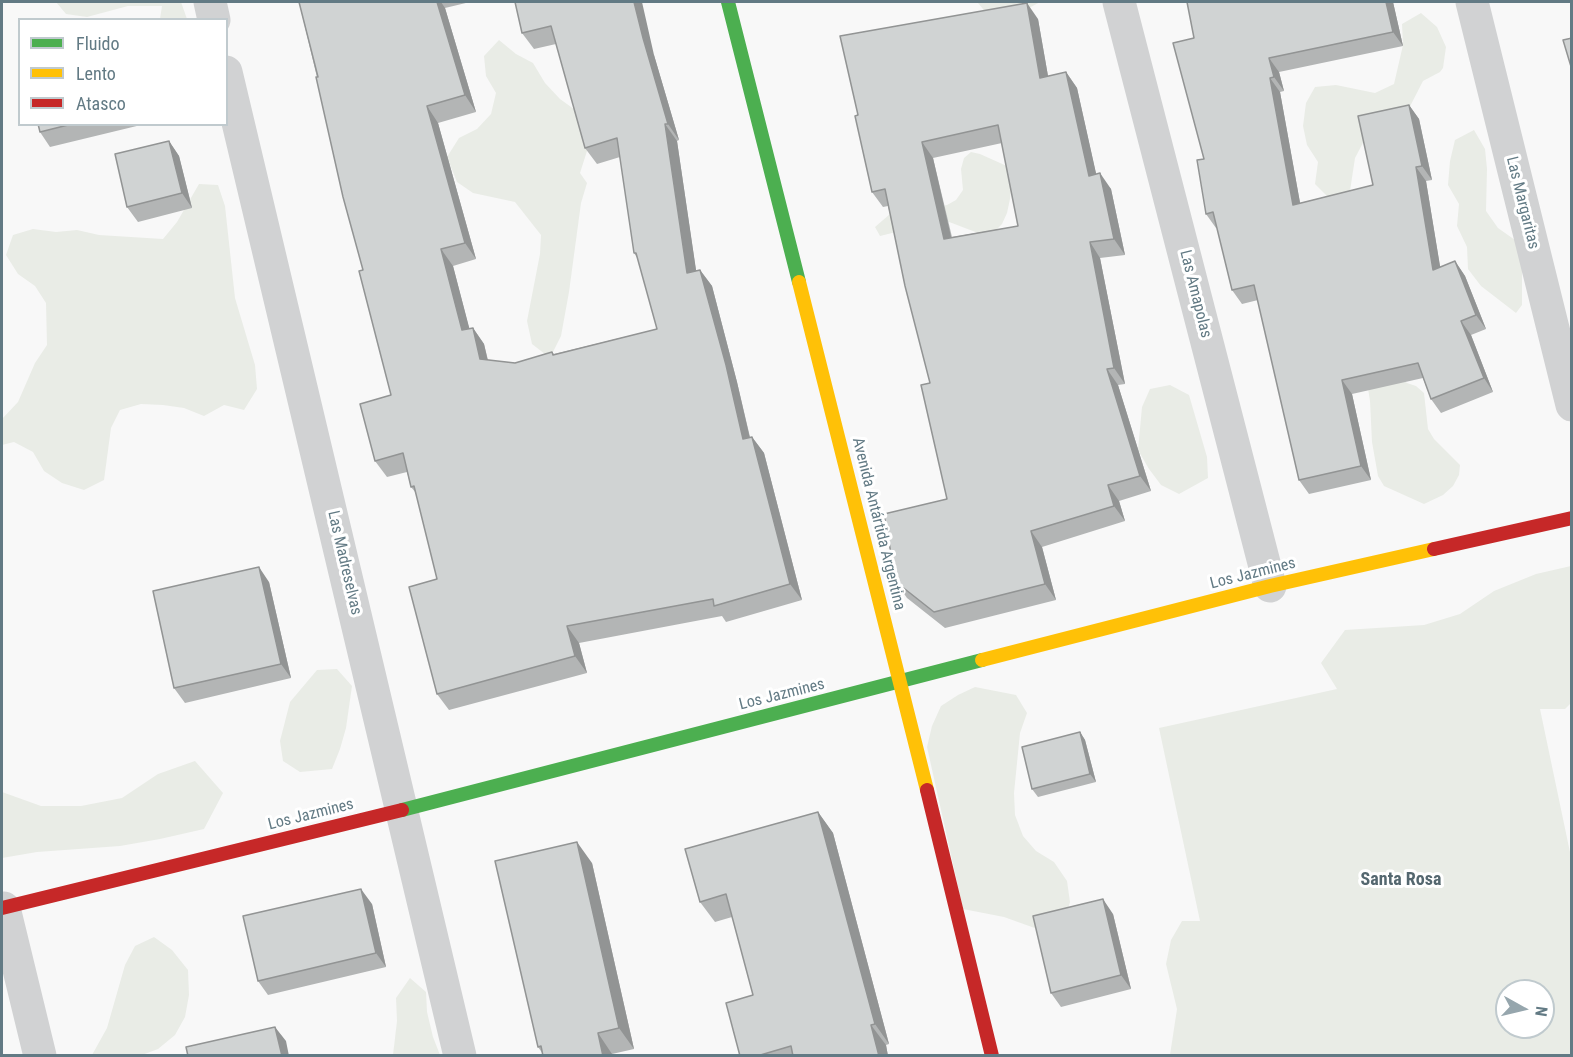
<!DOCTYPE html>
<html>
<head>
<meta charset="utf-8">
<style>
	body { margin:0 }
	#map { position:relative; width:1573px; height:1057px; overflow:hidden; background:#f8f8f8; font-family:"Roboto Condensed",sans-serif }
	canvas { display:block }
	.frame { position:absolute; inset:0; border:3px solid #627a84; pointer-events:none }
	.legend { position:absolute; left:18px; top:18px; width:210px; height:108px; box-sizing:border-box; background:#fff; border:2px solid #c0cace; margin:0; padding:8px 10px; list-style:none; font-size:18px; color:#627a84 }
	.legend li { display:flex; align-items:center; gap:12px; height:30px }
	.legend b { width:30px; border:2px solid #c0cace }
	.north { position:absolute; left:1495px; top:979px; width:60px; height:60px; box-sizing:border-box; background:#fff; border:2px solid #c0cace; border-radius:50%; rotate:98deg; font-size:16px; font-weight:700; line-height:24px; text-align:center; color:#627a84 }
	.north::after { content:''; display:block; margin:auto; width:21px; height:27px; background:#96a6ad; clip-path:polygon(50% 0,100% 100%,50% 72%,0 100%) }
</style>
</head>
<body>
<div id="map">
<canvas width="1573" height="1057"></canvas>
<div class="frame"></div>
<ul class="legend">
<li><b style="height:8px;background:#4caf50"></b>Fluido</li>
<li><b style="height:8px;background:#ffc107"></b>Lento</li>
<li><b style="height:8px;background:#c62828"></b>Atasco</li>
</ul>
<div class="north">N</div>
</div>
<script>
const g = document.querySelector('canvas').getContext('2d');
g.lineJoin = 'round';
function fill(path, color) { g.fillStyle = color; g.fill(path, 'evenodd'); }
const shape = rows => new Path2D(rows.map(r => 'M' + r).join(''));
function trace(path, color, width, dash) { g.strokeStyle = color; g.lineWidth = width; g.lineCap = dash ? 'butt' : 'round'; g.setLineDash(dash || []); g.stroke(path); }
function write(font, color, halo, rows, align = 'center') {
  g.font = font + ' "Roboto Condensed",sans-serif'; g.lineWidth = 6; g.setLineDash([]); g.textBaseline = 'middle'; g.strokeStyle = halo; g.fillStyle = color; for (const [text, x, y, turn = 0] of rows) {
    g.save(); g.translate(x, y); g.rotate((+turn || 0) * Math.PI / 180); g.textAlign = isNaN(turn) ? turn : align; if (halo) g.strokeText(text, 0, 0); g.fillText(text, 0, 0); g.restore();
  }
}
fill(shape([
	[56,2,181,2,187,19,160,19,162,6,128,6,87,17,66,14],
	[979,2,1040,2,1029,8,992,20,978,3],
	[1421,13,1437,27,1446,47,1443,68,1440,72,1423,81,1403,120,1365,139,1355,158,1348,204,1329,198,1315,184,1318,162,1307,145,1303,126,1306,103,1315,87,1336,85,1375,93,1394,84,1403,45,1402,24],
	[499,40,516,54,533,63,545,83,560,99,578,112,590,129,587,151,580,173,587,183,581,203,569,292,561,336,550,358,532,344,527,321,540,254,541,235,515,202,473,193,457,182,447,157,459,138,477,129,491,114,496,93,486,76,484,56],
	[1474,130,1485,149,1487,169,1486,211,1498,228,1515,240,1522,259,1522,305,1516,313,1481,286,1468,269,1467,247,1457,226,1459,204,1448,185,1450,161,1455,140],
	[971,152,980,154,1009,167,1011,187,1010,199,1007,213,1002,224,997,229,988,235,978,233,944,220,880,236,875,227,890,214,947,205,956,200,963,190,961,169,964,158],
	[199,184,218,185,225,206,235,298,255,365,257,389,244,410,224,405,204,416,184,408,163,405,141,404,120,410,111,428,104,480,84,490,62,483,44,471,33,452,14,442,2,445,2,419,18,402,35,363,47,345,46,303,35,286,18,274,6,255,13,235,33,229,56,232,77,230,99,235,163,239,177,222],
	[1398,376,1407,383,1416,386,1424,393,1428,429,1434,439,1460,465,1459,475,1453,486,1443,495,1424,504,1384,486,1378,476,1372,442,1370,401,1367,382],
	[1170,385,1189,395,1207,457,1208,478,1179,494,1161,485,1149,469,1138,450,1142,407,1150,389],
	[1571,566,1571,703,1565,709,1540,709,1571,857,1571,1055,1170,1055,1177,1009,1166,964,1171,940,1182,921,1200,921,1159,728,1337,689,1321,663,1345,630,1424,625,1460,614,1494,591,1536,574],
	[1507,991,1543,991,1543,1027,1507,1027],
	[337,669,352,686,346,728,340,749,332,769,300,772,283,761,280,741,290,702,317,670],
	[975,687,1016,695,1027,713,1020,733,1014,793,1015,815,1023,836,1036,851,1054,862,1067,881,1070,902,1064,922,1043,931,1004,917,963,909,927,747,932,726,941,706,958,695],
	[195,761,223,793,204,829,160,839,120,846,37,852,2,858,2,792,41,806,81,806,122,798,158,774],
	[154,937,172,950,188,970,189,995,185,1017,175,1035,158,1049,142,1055,92,1055,107,1028,125,965,135,946],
	[410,978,426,992,427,1012,433,1037,440,1055,393,1055,397,1021,396,998]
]), '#e9ece6');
trace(shape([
	[210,2,214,20],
	[1119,2,1270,586],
	[1472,2,1572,405],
	[226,72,460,1056],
	[4,908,40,1056]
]), '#d1d2d3', 33);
trace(shape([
	[728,2,799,282],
	[402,810,982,660]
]), '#4caf50', 14);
trace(shape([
	[799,282,927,790],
	[982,660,1270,586,1434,549]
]), '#ffc107', 14);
trace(shape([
	[1434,549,1572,518],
	[927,790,992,1056],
	[2,908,402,810]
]), '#c62828', 14);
fill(shape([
	[299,2,470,2,445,8,476,112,438,123,476,259,453,266,469,328,473,328,484,344,488,360,515,363,552,352,554,354,657,329,638,259,634,253,620,157,597,164,585,148,556,44,534,49,522,33,515,2,654,55,679,140,677,141,696,271,700,270,712,286,737,382,750,437,752,437,764,453,802,600,726,622,722,616,579,643,587,673,449,710,437,694,437,579,416,493,411,487,407,472,387,477,375,461,391,395,363,270],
	[1393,2,1403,46,1279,72,1284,91,1280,92,1300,203,1373,185,1409,105,1419,119,1432,180,1426,181,1440,267,1455,261,1465,276,1486,329,1471,335,1493,392,1441,413,1431,399,1423,378,1352,394,1371,480,1309,494,1299,480,1258,300,1242,304,1232,290,1217,228,1216,228,1206,214,1204,159,1194,38],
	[1038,19,1048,76,1066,72,1077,88,1096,174,1111,189,1125,255,1100,258,1125,384,1118,385,1151,491,1119,501,1125,521,1042,547,1056,600,945,628,907,598,896,582,947,499,930,383,888,206,883,207,872,192,858,115],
	[1002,143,1018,226,952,237,933,158],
	[38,124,145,124,50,147,40,132],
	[169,141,179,156,192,208,138,222,127,207],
	[269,582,291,678,185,703,174,688],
	[1080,732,1085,740,1096,782,1038,797,1032,789],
	[818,812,833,833,889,1044,886,1045,888,1056,740,1056,753,995,732,917,715,922,700,902],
	[592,863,634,1049,612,1054,543,1054,538,1047],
	[372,904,386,967,268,995,258,981],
	[1113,914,1131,989,1061,1007,1051,993]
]), '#b3b5b5');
fill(shape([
	[437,2,441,2,445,8,476,112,465,95],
	[634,2,642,2,654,55,679,140,668,124,643,38],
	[1386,2,1393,2,1403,46,1393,32],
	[1027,3,1038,19,1051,93,1040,78],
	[1269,58,1279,72,1284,91,1274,77],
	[1066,72,1077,88,1100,191,1089,176],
	[1270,78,1280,92,1303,219,1293,205],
	[1409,105,1419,119,1432,180,1422,166],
	[427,106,438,123,476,259,465,243],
	[665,124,677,141,699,290,687,273],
	[169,141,179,156,192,208,182,193],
	[922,142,933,158,955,254,944,239],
	[1416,167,1426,181,1443,284,1433,270],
	[1100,173,1111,189,1125,255,1114,239],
	[1090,242,1100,258,1125,384,1114,368],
	[441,249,453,266,474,346,462,330],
	[1455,261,1465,276,1486,329,1476,315],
	[700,270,712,286,737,382,754,456,743,439],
	[1461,321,1471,335,1493,392,1484,378],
	[473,328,484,344,491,375,480,359],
	[1107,369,1118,385,1151,491,1140,476],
	[1342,380,1352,394,1371,480,1361,466],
	[752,437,764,453,802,600,790,584],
	[1108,485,1119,501,1125,521,1114,506],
	[1031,531,1042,547,1056,600,1045,584],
	[259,567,269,582,291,678,281,664],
	[567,626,579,643,587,673,575,656],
	[1080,732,1085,740,1096,782,1090,774],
	[818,812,833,833,889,1044,875,1024],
	[577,842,592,863,634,1049,619,1028],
	[361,889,372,904,386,967,376,953],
	[1103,899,1113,914,1131,989,1121,975],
	[871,1025,886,1045,888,1056,879,1056],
	[275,1027,286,1041,289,1056,282,1056],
	[598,1033,612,1054,613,1056,603,1056]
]), '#929494');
const building = shape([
	[299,2,437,2,465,95,427,106,465,243,441,249,462,330,473,328,480,359,515,363,552,352,553,355,657,329,636,253,634,253,617,138,585,148,551,26,522,33,515,2,634,2,643,38,668,124,665,124,687,273,700,270,726,365,743,439,752,437,790,584,714,606,713,599,567,626,575,656,437,694,409,587,437,579,414,486,411,487,403,453,375,461,360,404,391,395,359,271,363,270,343,197,316,77,318,77,299,2],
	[1187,2,1386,2,1393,32,1269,58,1274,77,1270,78,1293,205,1373,185,1358,116,1409,105,1422,166,1416,167,1433,270,1455,261,1476,315,1461,321,1484,378,1431,399,1418,363,1342,380,1361,466,1299,480,1254,285,1232,290,1213,212,1206,214,1197,160,1204,159,1173,43,1194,38,1187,2],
	[1027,3,1040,78,1066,72,1089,176,1100,173,1114,239,1090,242,1114,368,1107,369,1140,476,1108,485,1114,506,1031,531,1045,584,934,612,896,582,884,514,947,499,921,385,930,383,905,286,885,189,872,192,855,116,858,115,840,36,1027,3],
	[998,125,1018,226,944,239,922,142,998,125],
	[1572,38,1572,70,1563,40,1572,38],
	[38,124,72,124,40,132,38,124],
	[169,141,182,193,127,207,115,154,169,141],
	[259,567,281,664,174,688,153,591,259,567],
	[1080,732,1090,774,1032,789,1022,747,1080,732],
	[818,812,875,1024,871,1025,879,1056,793,1056,791,1046,757,1056,740,1056,726,1003,753,995,726,894,700,902,685,849,818,812],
	[577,842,619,1028,598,1033,603,1056,543,1056,541,1046,538,1047,495,861,577,842],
	[361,889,376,953,258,981,243,916,361,889],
	[1103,899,1121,975,1051,993,1033,916,1103,899],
	[275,1027,282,1056,188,1056,186,1047,275,1027]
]);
fill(building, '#d0d3d3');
trace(building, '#929494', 1.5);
write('16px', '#627a84', '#fff', [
	["Las Margaritas",1522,203,76],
	["Las Amapolas",1195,294,76],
	["Avenida Antártida Argentina",878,524,76],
	["Las Madreselvas",344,563,77],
	["Los Jazmines",1253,574,-14],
	["Los Jazmines",782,695,-14],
	["Los Jazmines",311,815,-14]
]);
write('bold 18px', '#54676f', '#fff', [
	["Santa Rosa",1401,880]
]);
</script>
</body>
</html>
